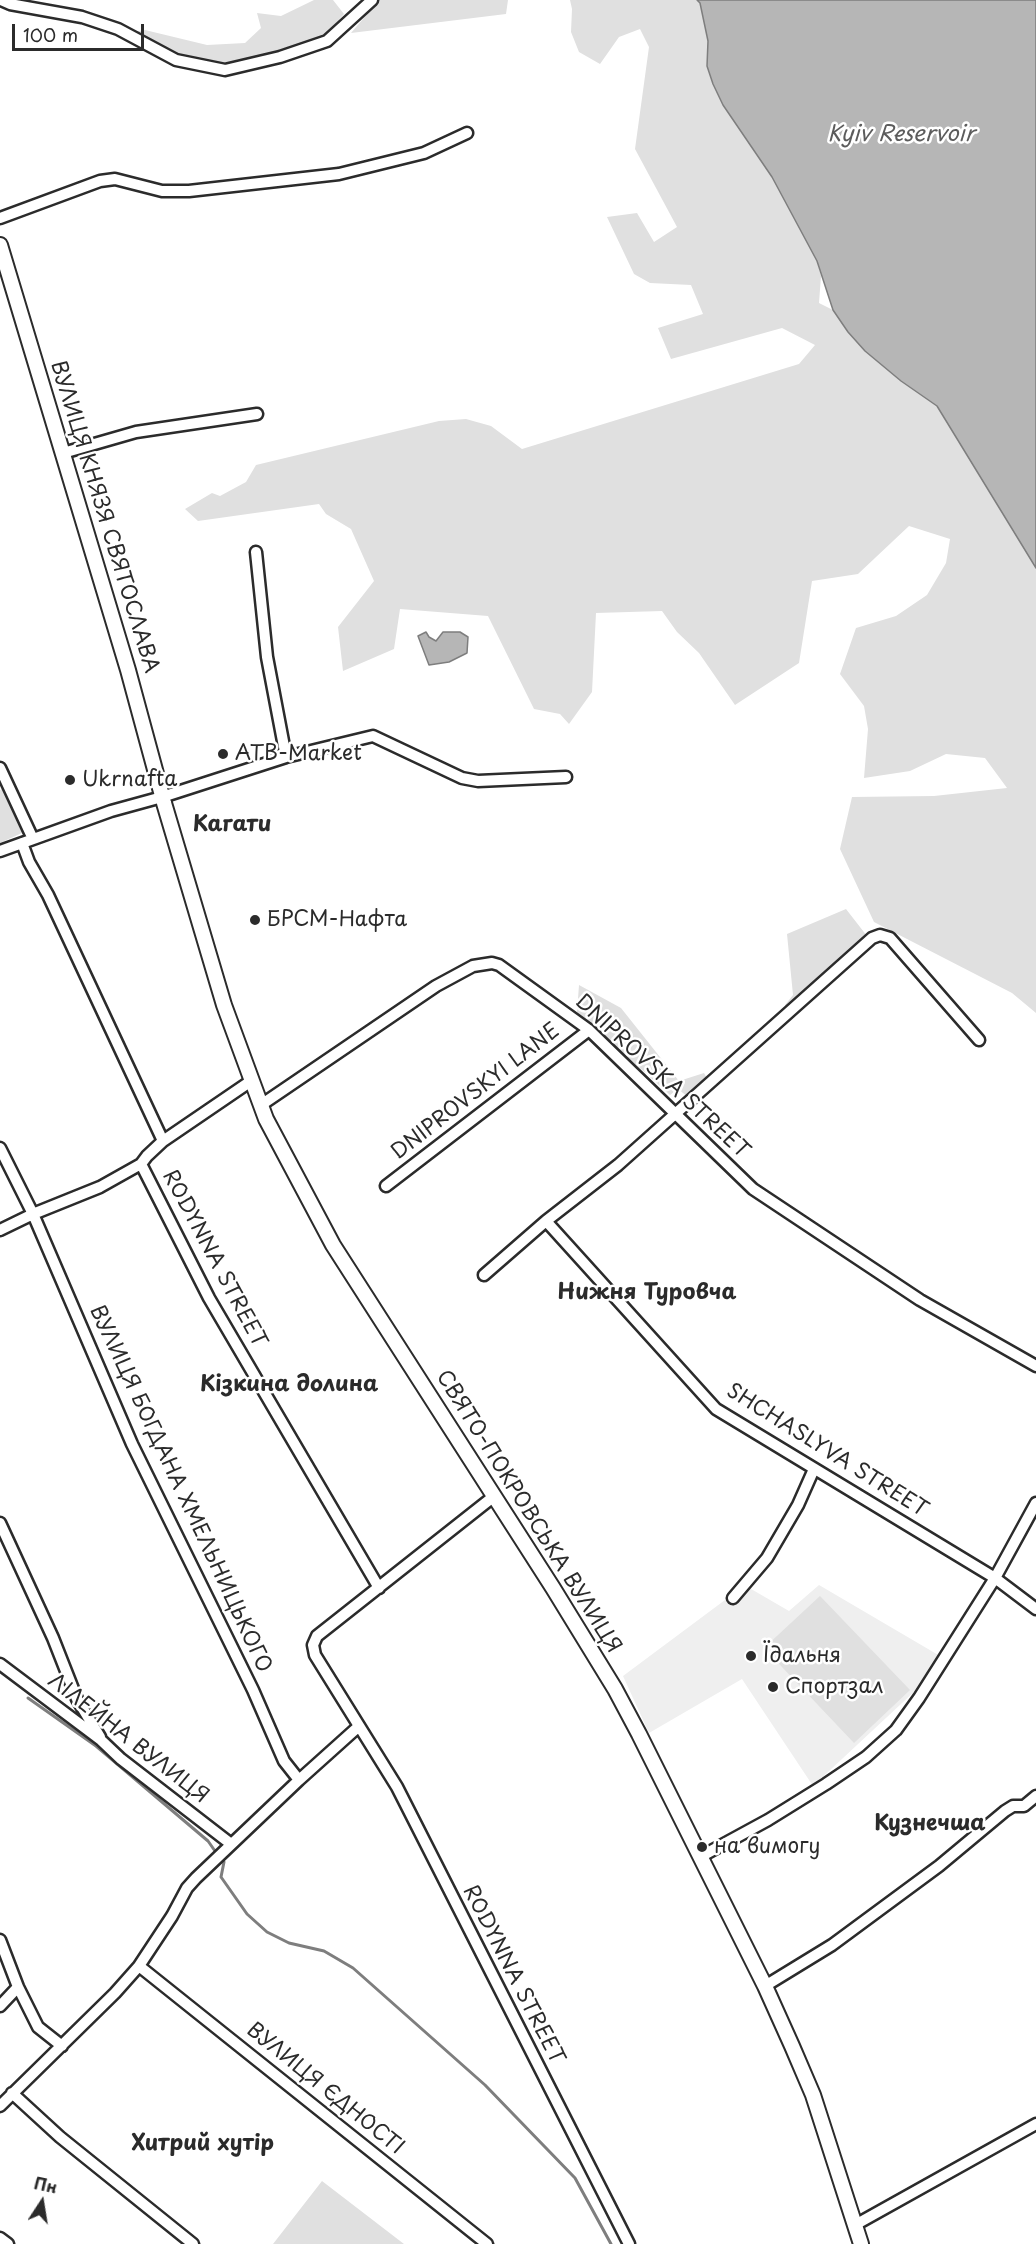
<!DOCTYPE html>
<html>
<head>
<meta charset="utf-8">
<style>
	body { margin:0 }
	#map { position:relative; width:1036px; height:2244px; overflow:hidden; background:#fff; font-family:"Playpen Sans",sans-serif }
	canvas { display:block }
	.north { position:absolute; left:12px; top:2172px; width:60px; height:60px; -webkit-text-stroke:4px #fff; paint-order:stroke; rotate:12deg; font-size:16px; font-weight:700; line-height:24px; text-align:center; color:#2b2b2b }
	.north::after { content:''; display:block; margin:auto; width:21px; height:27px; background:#2b2b2b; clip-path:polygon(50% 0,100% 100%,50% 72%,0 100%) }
	.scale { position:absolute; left:12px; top:24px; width:132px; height:27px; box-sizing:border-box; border:3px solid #2b2b2b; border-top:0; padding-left:8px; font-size:18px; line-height:21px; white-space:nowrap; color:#2b2b2b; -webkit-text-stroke:4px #fff; paint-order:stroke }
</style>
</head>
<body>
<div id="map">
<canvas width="1036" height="2244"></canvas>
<div class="north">Пн</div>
<div class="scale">100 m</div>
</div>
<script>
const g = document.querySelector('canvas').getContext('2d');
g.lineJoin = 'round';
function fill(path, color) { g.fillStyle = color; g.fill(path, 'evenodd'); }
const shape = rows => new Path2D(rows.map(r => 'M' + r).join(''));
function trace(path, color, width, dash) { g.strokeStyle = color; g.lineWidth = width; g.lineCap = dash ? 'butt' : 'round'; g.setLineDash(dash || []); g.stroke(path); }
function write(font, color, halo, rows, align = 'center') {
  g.font = font + ' "Playpen Sans",sans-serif'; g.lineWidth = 5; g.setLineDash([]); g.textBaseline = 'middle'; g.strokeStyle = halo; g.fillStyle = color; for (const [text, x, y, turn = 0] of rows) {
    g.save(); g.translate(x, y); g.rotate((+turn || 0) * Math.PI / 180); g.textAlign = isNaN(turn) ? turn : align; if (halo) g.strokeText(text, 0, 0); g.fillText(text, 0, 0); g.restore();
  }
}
fill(shape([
	[739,1582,789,1611,819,1585,940,1656,916,1690,813,1786,742,1679,649,1733,623,1676,725,1600]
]), '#efefef');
fill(shape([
	[314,0,333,0,344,14,322,38,281,52,224,63,177,53,133,32,145,30,207,45,245,43,261,28,257,13,281,16],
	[379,0,508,0,506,14,351,33],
	[570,0,697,0,700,3,708,41,707,66,713,84,723,105,772,177,817,261,821,276,819,303,833,310,848,332,865,351,901,381,937,406,1036,568,1036,1013,1012,993,874,922,840,849,852,797,934,796,1007,788,985,758,946,754,910,771,864,778,868,729,864,706,840,674,856,628,896,616,927,595,946,563,950,539,909,526,858,574,812,581,799,663,735,705,699,653,677,632,662,611,596,613,592,692,569,724,560,714,534,709,488,616,400,609,394,649,343,671,338,627,374,581,351,529,326,514,319,504,198,521,185,509,212,493,220,496,246,482,256,465,439,421,466,419,491,426,522,449,799,364,815,345,782,328,671,359,658,328,703,314,691,285,650,283,634,274,607,217,637,213,654,242,677,227,635,149,649,47,640,29,619,37,600,64,579,52,571,32,572,9],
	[2,789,22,833,0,843,0,790],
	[846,909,867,936,786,1009,785,1005,793,995,787,934],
	[579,985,621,1008,679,1081,704,1073,708,1080,688,1097,678,1089,670,1095,577,1012],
	[820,1596,910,1690,854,1743,764,1648],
	[322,2181,404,2244,273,2244]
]), '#e0e0e0');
const water = shape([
	[697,0,1036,0,1036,568,937,406,901,381,865,351,848,332,833,310,817,261,772,177,723,105,713,84,707,66,708,41,700,3,697,0],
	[426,632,429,637,436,641,443,632,460,632,468,637,467,653,449,662,429,665,418,636,426,632]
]);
fill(water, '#b6b6b6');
trace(water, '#7e7e7e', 1.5);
trace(shape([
	[28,1698,96,1746,208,1841,215,1851],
	[224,1862,221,1877,247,1914,267,1932,289,1943,324,1951,353,1968,485,2085,575,2178,611,2244]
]), '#7e7e7e', 3);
const minor = shape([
	[1,0,10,4,82,17,118,29,176,60,225,70,280,57,327,41,372,0],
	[0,218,100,181,115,179,162,191,189,191,339,174,424,153,467,133],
	[63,453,136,432,257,414],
	[256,552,267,657,286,757],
	[0,768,33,839],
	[22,843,29,862,48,895,163,1141],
	[0,851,111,811,162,797,286,757,373,736,462,778,478,781,566,777],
	[261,1105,436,986,473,966,492,963,499,965,589,1030,753,1189,920,1300,1036,1366],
	[0,1148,33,1214,132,1444,253,1690,284,1761,299,1780],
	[141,1164,209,1298,379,1588],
	[386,1186,589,1030],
	[546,1221,716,1409,995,1578,1036,1609],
	[0,1230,33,1214,100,1187,141,1164,147,1156,163,1141,251,1081],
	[484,1275,546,1221,618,1165,872,938,880,935,890,938,979,1040],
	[493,1497,317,1636,313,1645,315,1655,397,1787,629,2244],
	[0,1523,53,1638,77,1699,100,1737],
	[733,1598,767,1558,798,1505,814,1469],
	[0,1664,101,1740,121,1759,231,1844],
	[700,1857,768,1820,826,1784,866,1757,896,1730,919,1698,995,1578,1036,1503],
	[0,1940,18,1987,38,2027,62,2046],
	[139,1966,487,2244],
	[765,1986,832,1945,939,1866,1005,1811,1013,1806,1024,1806,1036,1796],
	[0,2006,18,1987],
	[12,2093,60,2137,193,2244],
	[0,2106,115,1993,139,1966,172,1916,187,1888,196,1878,299,1780,358,1727],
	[855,2225,1036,2124],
	[0,2238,8,2244]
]);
const major = shape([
	[0,245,128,670,164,803,224,1005,266,1119,333,1245,553,1588,615,1689,639,1734,765,1986,792,2046,813,2095,861,2244]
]);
trace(minor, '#2b2b2b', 15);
trace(major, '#2b2b2b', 18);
trace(minor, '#fff', 10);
trace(major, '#fff', 14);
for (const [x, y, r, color] of [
	[223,754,6,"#2b2b2b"],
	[70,780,6,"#2b2b2b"],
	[255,920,6,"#2b2b2b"],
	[751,1656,6,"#2b2b2b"],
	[773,1687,6,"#2b2b2b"],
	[702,1847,6,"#2b2b2b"]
]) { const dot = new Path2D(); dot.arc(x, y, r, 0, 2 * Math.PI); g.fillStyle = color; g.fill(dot); trace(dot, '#fff', 2); }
write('21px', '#2b2b2b', '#fff', [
	["ВУЛИЦЯ КНЯЗЯ СВЯТОСЛАВА",104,517,73],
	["DNIPROVSKA STREET",662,1077,43],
	["DNIPROVSKYI LANE",476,1092,-38],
	["RODYNNA STREET",214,1259,62],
	["SHCHASLYVA STREET",827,1451,32],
	["ВУЛИЦЯ БОГДАНА ХМЕЛЬНИЦЬКОГО",180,1489,65],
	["СВЯТО-ПОКРОВСЬКА ВУЛИЦЯ",528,1512,58],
	["ЛІЛЕЙНА ВУЛИЦЯ",128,1739,38],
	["RODYNNA STREET",513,1975,63],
	["ВУЛИЦЯ ЄДНОСТІ",325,2089,39]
]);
write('21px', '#2b2b2b', '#fff', [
	["ATB-Market",235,754],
	["Ukrnafta",82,780],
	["БРСМ-Нафта",267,920],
	["Їдальня",763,1656],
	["Спортзал",785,1687],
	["на вимогу",714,1847]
], 'left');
write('italic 22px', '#5c5c5c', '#fff', [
	["Kyiv Reservoir",901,135]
]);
write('bold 22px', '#2b2b2b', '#fff', [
	["Кагати",232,825],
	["Нижня Туровча",647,1293],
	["Кізкина долина",289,1385],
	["Кузнечша",930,1824],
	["Хитрий хутір",203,2144]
]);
</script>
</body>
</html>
